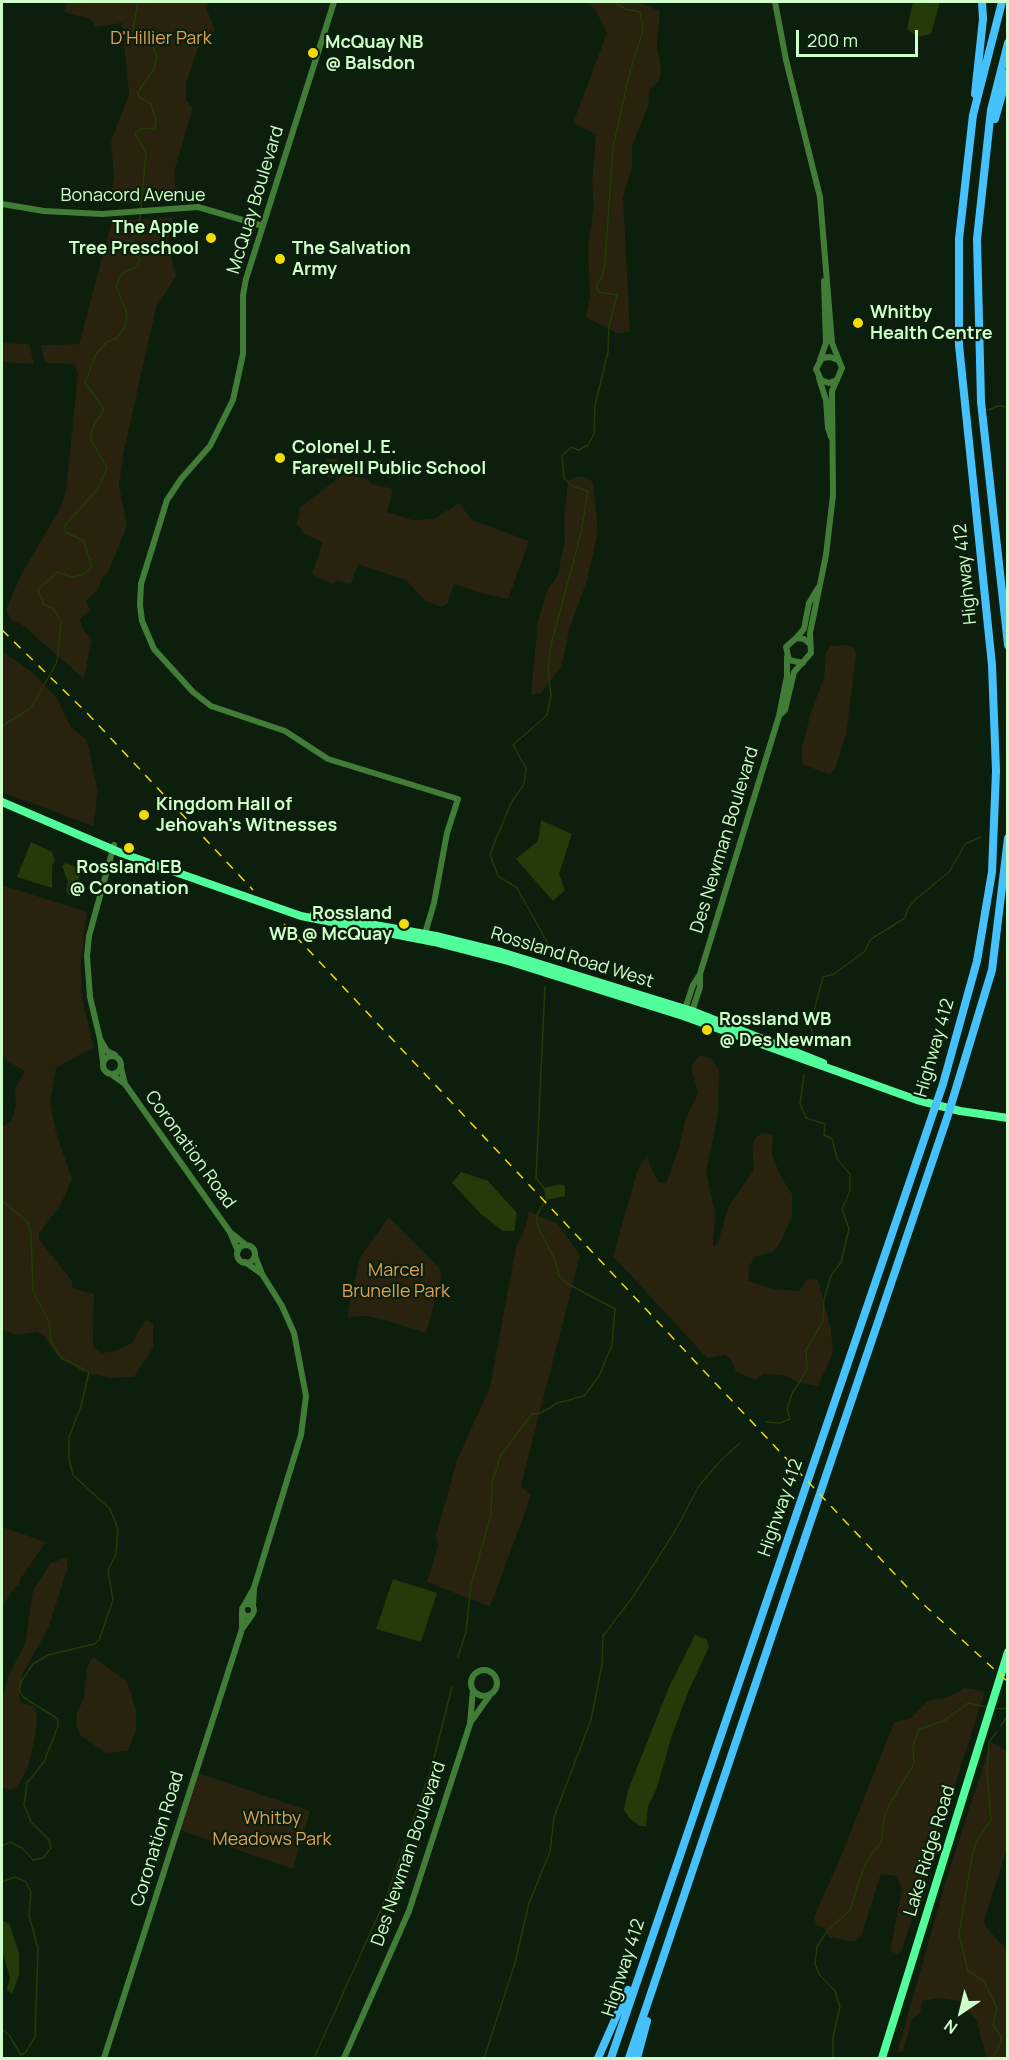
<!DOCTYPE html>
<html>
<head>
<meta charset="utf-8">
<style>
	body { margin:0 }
	#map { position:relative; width:1009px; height:2060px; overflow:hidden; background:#0c1e0c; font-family:Manrope,sans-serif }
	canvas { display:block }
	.frame { position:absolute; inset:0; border:3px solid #ceffc9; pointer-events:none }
	.north { position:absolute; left:931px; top:1982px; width:60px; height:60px; -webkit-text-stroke:4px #0c1e0c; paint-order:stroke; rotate:215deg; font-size:16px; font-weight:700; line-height:24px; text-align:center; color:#ceffc9 }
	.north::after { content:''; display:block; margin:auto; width:21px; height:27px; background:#ceffc9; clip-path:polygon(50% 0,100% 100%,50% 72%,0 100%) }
	.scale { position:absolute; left:796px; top:30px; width:122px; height:27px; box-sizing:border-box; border:3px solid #ceffc9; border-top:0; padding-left:8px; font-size:18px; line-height:21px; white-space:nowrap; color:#ceffc9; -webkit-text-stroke:4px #0c1e0c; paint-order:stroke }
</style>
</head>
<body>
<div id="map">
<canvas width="1009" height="2060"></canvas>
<div class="frame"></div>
<div class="north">N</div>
<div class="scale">200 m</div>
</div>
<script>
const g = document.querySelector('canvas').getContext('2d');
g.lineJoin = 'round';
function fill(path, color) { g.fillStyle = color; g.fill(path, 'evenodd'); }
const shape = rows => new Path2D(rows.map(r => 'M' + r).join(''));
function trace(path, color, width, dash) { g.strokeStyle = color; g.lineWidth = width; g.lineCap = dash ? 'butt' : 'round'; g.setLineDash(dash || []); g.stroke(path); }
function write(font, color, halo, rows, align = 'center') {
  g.font = font + ' Manrope,sans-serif'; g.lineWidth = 4.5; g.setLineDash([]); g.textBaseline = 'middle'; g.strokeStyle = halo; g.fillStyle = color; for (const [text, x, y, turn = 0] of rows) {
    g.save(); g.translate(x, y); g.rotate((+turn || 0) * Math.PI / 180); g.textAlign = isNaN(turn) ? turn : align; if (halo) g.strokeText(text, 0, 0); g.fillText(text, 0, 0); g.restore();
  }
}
fill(shape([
	[67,2,208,2,207,10,215,30,205,43,198,48,186,84,186,101,193,107,174,172,176,196,137,204,110,202,114,176,111,141,129,94,122,23,96,27,90,19,64,12],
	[585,2,638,2,660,11,657,46,661,70,659,81,650,89,648,107,632,146,632,166,623,197,630,331,618,334,586,317,590,297,588,245,594,207,592,184,596,134,573,123,607,33,595,9],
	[173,217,168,245,176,276,156,308,124,451,119,485,127,526,108,573,103,577,97,591,86,601,90,610,80,619,83,630,92,638,84,679,18,621,12,621,6,610,21,575,62,505,66,490,78,374,75,364,45,363,41,345,79,344,112,221],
	[2,343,29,344,34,364,2,362],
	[327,458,336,459,341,465,338,475,335,473,330,479,322,470],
	[344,474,368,479,372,484,393,489,387,512,412,520,434,519,459,503,472,520,529,541,508,599,481,593,454,584,448,602,442,607,425,601,406,580,358,564,351,584,337,581,332,584,312,574,323,542,304,534,297,524,300,507],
	[575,477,585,477,593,482,598,531,587,581,570,627,561,667,541,693,535,695,531,694,538,620,548,589,557,577,565,541,564,519,568,481],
	[848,645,854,648,856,655,846,735,835,769,830,775,802,764,802,747,811,712,824,678,826,651,831,646],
	[2,651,32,672,57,698,71,727,87,740,98,792,93,826,2,792],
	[2,885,87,912,81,964,81,984,83,1004,94,1047,56,1068,50,1103,56,1132,72,1179,61,1204,39,1234,39,1239,72,1281,72,1288,94,1294,93,1347,102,1353,118,1350,133,1342,142,1324,147,1320,153,1324,153,1348,134,1377,109,1378,81,1371,55,1353,44,1336,37,1332,18,1335,2,1330,2,1127,11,1122,16,1106,15,1089,25,1071,4,1059,2,1041],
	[700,1055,712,1059,719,1069,718,1115,706,1171,715,1213,713,1247,718,1243,728,1207,754,1170,752,1147,755,1138,762,1133,773,1134,772,1154,780,1175,792,1194,792,1216,780,1243,773,1252,755,1257,750,1265,748,1281,774,1289,799,1291,808,1279,818,1280,831,1330,833,1353,818,1386,800,1383,783,1375,763,1374,756,1380,736,1372,732,1361,725,1355,707,1358,613,1256,638,1169,647,1155,653,1173,659,1182,666,1183,679,1148,685,1120,698,1093,691,1066],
	[529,1211,558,1224,580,1255,521,1486,531,1496,490,1607,427,1582,438,1546,436,1535,457,1460,490,1387,516,1247,525,1229],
	[389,1217,440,1269,441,1279,426,1333,385,1320,366,1316,347,1317,360,1257],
	[2,1527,46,1542,19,1581,20,1586,16,1586,2,1607],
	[67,1557,67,1570,48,1629,23,1673,19,1696,21,1703,34,1706,37,1714,36,1732,28,1768,16,1788,10,1790,2,1787,2,1702,8,1676,25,1644,33,1590,51,1563],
	[93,1657,127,1681,136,1711,136,1731,128,1751,106,1753,80,1735,76,1726,77,1713,84,1698,87,1667],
	[964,1688,985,1691,902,1950,897,1954,890,1951,902,1889,896,1876,881,1874,861,1936,855,1942,829,1937,824,1928,816,1925,814,1917,842,1854,894,1722,911,1718,929,1700,948,1697],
	[991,1742,1007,1751,1007,1848,984,1921,986,1927,1007,1950,1007,2058,987,2058,976,2020,959,2001,938,1998,923,2001,920,2013,912,2020,903,2051,897,2053,947,1877],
	[195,1772,310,1811,293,1869,177,1829]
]), '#28220f');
fill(shape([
	[913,2,940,2,931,34,917,37,907,29],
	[541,820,572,834,559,874,565,890,553,901,516,859,538,841],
	[31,842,52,852,55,860,52,866,52,888,17,877],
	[66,863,77,867,80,872,76,895,69,895,66,891,68,882,62,866],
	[461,1172,488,1181,517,1213,514,1231,503,1231,481,1214,452,1183],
	[560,1184,565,1186,565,1196,546,1200,544,1188],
	[393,1579,437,1593,421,1642,376,1629],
	[695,1635,707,1640,709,1647,689,1690,671,1738,657,1788,648,1806,646,1826,640,1826,630,1819,624,1810,627,1793,669,1687],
	[2,1921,9,1923,19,1953,19,1975,12,1994,7,1990,10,1977,2,1951]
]), '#243a09');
trace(shape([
	[138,2,133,31,139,38,153,45,157,57,154,69,138,92,139,97,151,104,156,121,155,128,141,129,135,133,146,153,141,208],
	[988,410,998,406,1008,407],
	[2,726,31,708,57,662,61,622,53,608,44,605,38,589,58,572,72,577,85,574,92,566,83,540,67,533,64,526,98,489,107,468,91,440,92,428,104,409,85,383,96,354,107,342,117,338,125,327,127,314,116,286,122,273,138,266,140,259,127,247,137,232,141,212],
	[551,949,517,888,498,876,490,854,511,803,524,784,526,768,513,745,547,715,551,695,548,670,551,645,581,533,587,496,588,491,571,486,564,478,562,456,571,447,579,450,588,445,594,434,595,405,608,352,609,326,617,295,599,292,596,286,602,277,605,263,613,148,629,75,643,30,640,12,625,9,614,2],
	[812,1048,813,1034,810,1026,823,977,834,974,865,951,871,939,905,918,908,908,916,899,950,871,965,844,981,837],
	[544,1188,536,1178,545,986],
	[2,1201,28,1222,31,1234,33,1291,49,1322,51,1341,61,1358,89,1372,81,1406,69,1437,69,1459,73,1475,110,1509,118,1529,116,1554,108,1570,113,1600,99,1640,94,1644,48,1655,33,1664,21,1682,19,1690,23,1697,58,1719,58,1726,44,1762,27,1783,24,1805,31,1822,49,1840,51,1848,43,1858,33,1860,22,1848,10,1842,2,1846],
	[766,1422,780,1423,790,1419,787,1409,792,1394,807,1370,806,1350,823,1321,824,1299,831,1276,841,1262,849,1229,842,1209,850,1191,850,1174,837,1159,832,1139,824,1135,825,1124,806,1118,800,1104,804,1075],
	[458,1657,466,1632,471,1585,491,1515,492,1483,501,1455,532,1414,541,1413,557,1403,584,1396,599,1376,612,1345,615,1309,568,1284,559,1276,555,1260,538,1227,536,1216,546,1200],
	[994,1709,1008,1708],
	[1001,1726,1008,1715],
	[2,1882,15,1877,26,1882,31,1892,29,1916,38,1948,35,2037,26,2052,21,2055,9,2035,2,2029],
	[314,2058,386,1898,432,1766,452,1687],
	[484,2058,515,1963,529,1903,550,1852,554,1817,591,1720,602,1664,603,1636,632,1598,675,1531,699,1486,721,1460,740,1443],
	[833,2058,833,2037,840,2007,835,1991,819,1974,815,1964,817,1947,827,1931,850,1910,862,1872,869,1857,881,1843,884,1818,889,1805,914,1764,913,1747,919,1729,944,1721,968,1703,987,1707],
	[996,2058,994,2056,1000,2043,1001,2036,993,2025,997,2008,984,1981,968,1971,959,1934,972,1857,976,1842,991,1820,987,1772,989,1742,997,1732],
	[1002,2058,1003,2058]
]), '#243a09', 1.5);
trace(shape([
	[334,2,246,279,243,295,243,354,233,400,210,446,181,479,167,500,141,584,140,605,142,621,154,649,193,692,211,706,285,731,328,759,458,799,447,833,434,903,424,937],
	[775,2,786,60,820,197,832,343,842,368,832,391,833,495,826,555,810,633,811,653,794,672,785,710,779,716],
	[2,204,44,211,102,214,198,207,263,226],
	[820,360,826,343,824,281],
	[819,378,826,400,828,428,831,437],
	[837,380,829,383,821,380,816,369,822,358,830,357,838,360],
	[796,638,804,629,809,603,818,588],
	[803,663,789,660,786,647,796,638,804,639,810,644],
	[684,1012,693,985,700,974,779,716,787,676,787,657],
	[690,1018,700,987,700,975],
	[100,1039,90,997,87,956,89,936,114,845],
	'103 1065a9 9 0 1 1 18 0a9 9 0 1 1-18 0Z',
	[103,1062,100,1039,107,1051,115,1055],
	[111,1074,125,1084,121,1068],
	[125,1084,230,1232],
	'237 1254a9 9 0 1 1 18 0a9 9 0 1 1-18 0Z',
	[238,1251,230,1232,246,1245],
	[245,1262,262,1274,255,1256],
	[254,1588,301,1435,306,1396,294,1333,282,1306,262,1274],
	'242 1610a6 6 0 1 1 12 0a6 6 0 1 1-12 0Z',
	[245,1604,254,1588,253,1606],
	[242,1612,242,1629,252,1615],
	'471 1683a13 13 0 1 1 26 0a13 13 0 1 1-26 0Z',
	[470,1723,490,1695],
	[104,2058,242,1629],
	[344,2058,409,1911,470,1724,473,1690]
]), '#427d37', 6);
trace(shape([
	[2,802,121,853,301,916,434,942,508,961,683,1016,917,1100,960,1111,1008,1118],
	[314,914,436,936,501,952,692,1011,823,1063],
	[882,2058,1008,1652]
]), '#51fe9b', 8);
trace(shape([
	[1008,43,991,110,977,239,981,402,1008,645],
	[975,94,983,19,982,2],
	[995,119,1008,73],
	[598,2058,628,1990],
	[611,2058,943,1084,977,961,992,872,996,771,992,665,959,345,959,239,973,115,1002,2],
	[629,2058,948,1115,992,970,1008,838],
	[637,2058,647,2021]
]), '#45c2fe', 8);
trace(shape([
	[2,630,88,714,253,890],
	[284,924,922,1603,1008,1682]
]), '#f3dc01', 1.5, [9, 8]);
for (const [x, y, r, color] of [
	[313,53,6,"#f3dc01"],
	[211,238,6,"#f3dc01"],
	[280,259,6,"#f3dc01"],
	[858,323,6,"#f3dc01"],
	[280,458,6,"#f3dc01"],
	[144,815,6,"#f3dc01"],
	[129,848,6,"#f3dc01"],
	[404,924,6,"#f3dc01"],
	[707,1030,6,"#f3dc01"]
]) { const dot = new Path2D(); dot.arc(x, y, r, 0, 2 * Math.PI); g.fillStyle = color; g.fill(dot); trace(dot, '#0c1e0c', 2); }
write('18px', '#dea156', '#0c1e0c', [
	["D'Hillier Park",161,39],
	["Marcel",396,1271],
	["Brunelle Park",396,1292],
	["Whitby",272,1819],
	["Meadows Park",272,1840]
]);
write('bold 18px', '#ceffc9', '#0c1e0c', [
	["McQuay NB",325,43],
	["@ Balsdon",325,64],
	["The Apple",199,228,"right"],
	["Tree Preschool",199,249,"right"],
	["The Salvation",292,249],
	["Army",292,270],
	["Whitby",870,313],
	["Health Centre",870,334],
	["Colonel J. E.",292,448],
	["Farewell Public School",292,469],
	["Kingdom Hall of",156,805],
	["Jehovah's Witnesses",156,826],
	["Rossland EB",129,868,"center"],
	["@ Coronation",129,889,"center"],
	["Rossland",392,914,"right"],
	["WB @ McQuay",392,935,"right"],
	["Rossland WB",719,1020],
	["@ Des Newman",719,1041]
], 'left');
write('18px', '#ceffc9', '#0c1e0c', [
	["Bonacord Avenue",133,196],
	["McQuay Boulevard",256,200,-73],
	["Highway 412",966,574,-96],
	["Des Newman Boulevard",725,840,-73],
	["Rossland Road West",572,958,17],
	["Highway 412",935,1048,-74],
	["Coronation Road",190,1150,54],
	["Highway 412",781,1508,-71],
	["Coronation Road",158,1839,-73],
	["Lake Ridge Road",930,1851,-73],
	["Des Newman Boulevard",409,1854,-71],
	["Highway 412",624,1968,-72]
]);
</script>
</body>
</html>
